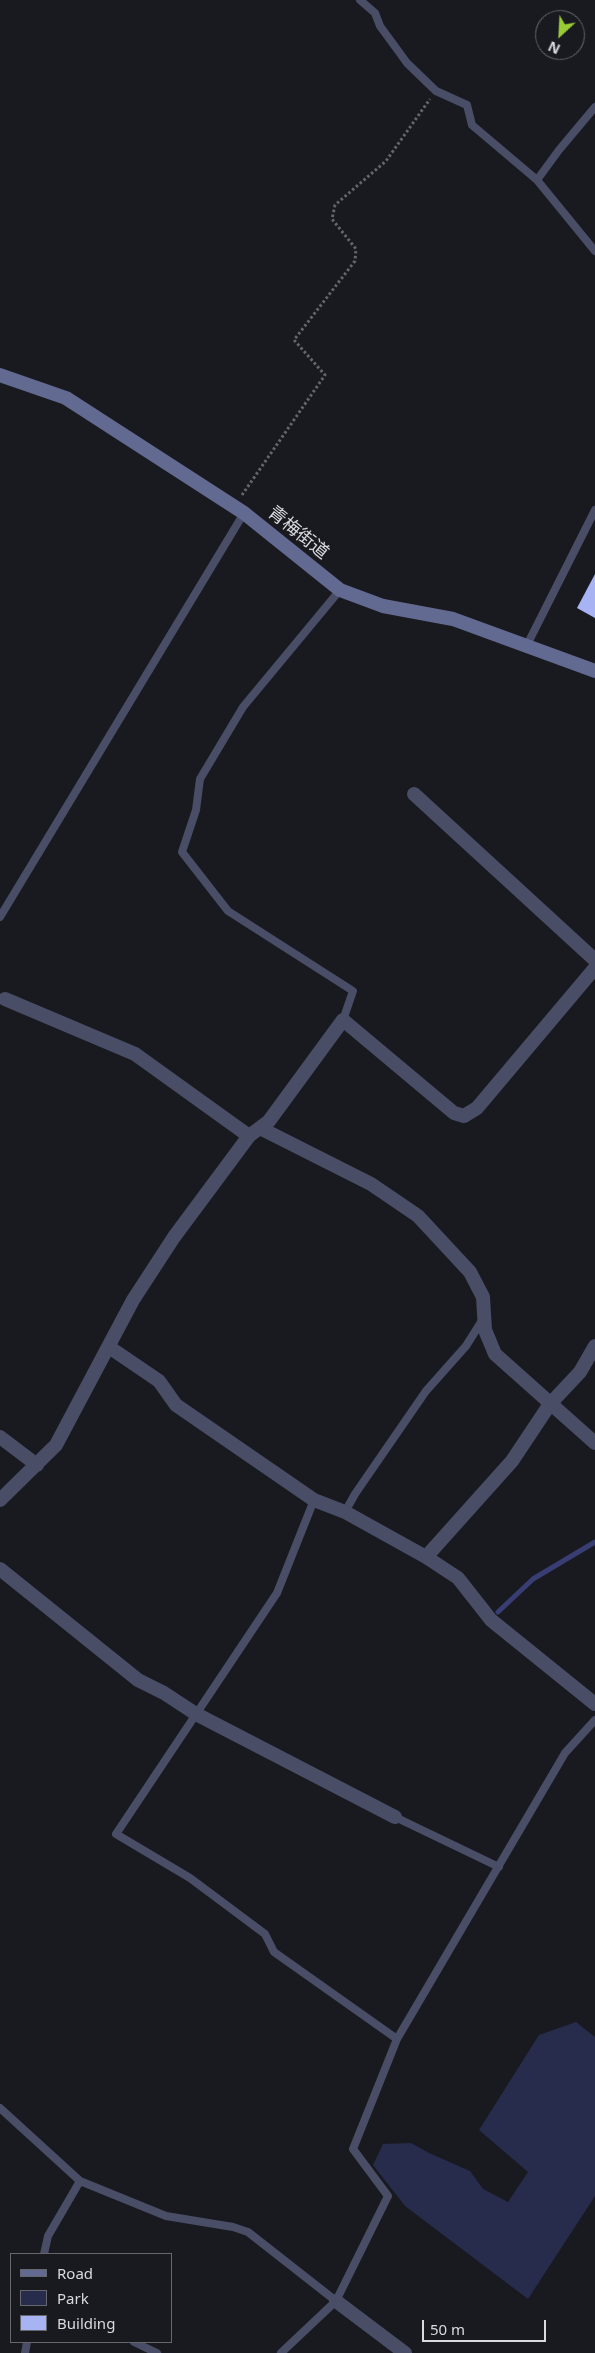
<!DOCTYPE html>
<html>
<head>
<meta charset="utf-8">
<style>
	body { margin:0 }
	#map { position:relative; width:595px; height:2353px; overflow:hidden; background:#191a20; font-family:"Noto Sans",sans-serif }
	canvas { display:block }
	.legend { position:absolute; left:10px; top:2253px; width:162px; height:90px; box-sizing:border-box; background:#191a20; border:1px solid #66676c; margin:0; padding:6px 9px; list-style:none; font-size:15px; color:#d9dade }
	.legend li { display:flex; align-items:center; gap:10px; height:25px }
	.legend b { width:25px; border:1px solid #66676c }
	.north { position:absolute; left:535px; top:10px; width:50px; height:50px; box-sizing:border-box; background:#191a20; border:1px solid #66676c; border-radius:50%; rotate:205deg; font-size:14px; font-weight:700; line-height:20px; text-align:center; color:#d9dade }
	.north::after { content:''; display:block; margin:auto; width:18px; height:22px; background:#99cb35; clip-path:polygon(50% 0,100% 100%,50% 72%,0 100%) }
	.scale { position:absolute; left:422px; top:2320px; width:124px; height:22px; box-sizing:border-box; border:2px solid #d9dade; border-top:0; padding-left:6px; font-size:15px; line-height:18px; white-space:nowrap; color:#d9dade; -webkit-text-stroke:4px #191a20; paint-order:stroke }
</style>
</head>
<body>
<div id="map">
<canvas width="595" height="2353"></canvas>
<ul class="legend">
<li><b style="height:6px;background:#636a91"></b>Road</li>
<li><b style="height:14px;background:#272b4c"></b>Park</li>
<li><b style="height:14px;background:#a8b3f3"></b>Building</li>
</ul>
<div class="north">N</div>
<div class="scale">50 m</div>
</div>
<script>
const g = document.querySelector('canvas').getContext('2d');
g.lineJoin = 'round';
function fill(path, color) { g.fillStyle = color; g.fill(path, 'evenodd'); }
const shape = rows => new Path2D(rows.map(r => 'M' + r).join(''));
function trace(path, color, width, dash) { g.strokeStyle = color; g.lineWidth = width; g.lineCap = dash ? 'butt' : 'round'; g.setLineDash(dash || []); g.stroke(path); }
function write(font, color, halo, rows, align = 'center') {
  g.font = font + ' "Noto Sans","Noto Sans JP",sans-serif'; g.lineWidth = 5; g.setLineDash([]); g.textBaseline = 'middle'; g.strokeStyle = halo; g.fillStyle = color; for (const [text, x, y, turn = 0] of rows) {
    g.save(); g.translate(x, y); g.rotate((+turn || 0) * Math.PI / 180); g.textAlign = isNaN(turn) ? turn : align; if (halo) g.strokeText(text, 0, 0); g.fillText(text, 0, 0); g.restore();
  }
}
fill(shape([
	[576,2022,595,2037,595,2196,528,2299,405,2206,373,2165,383,2144,411,2143,429,2153,470,2171,483,2189,508,2202,528,2172,479,2130,539,2035]
]), '#272b4c');
trace(shape([
	[498,1612,533,1579,595,1542]
]), '#383e74', 5);
fill(shape([
	[595,574,595,618,577,608]
]), '#a8b3f3');
trace(shape([
	[242,495,325,375,294,340,355,261,356,249,332,219,335,205,386,161,430,99]
]), '#65666b', 3, [2.5, 2.5]);
trace(shape([
	[360,0,375,13,380,26,407,63,436,91,467,105,472,125,537,180,595,251],
	[537,180,559,150,595,107],
	[340,590,243,707,200,779,196,810,182,852,228,911,353,991,343,1020],
	[527,645,595,510],
	[0,917,244,513],
	[314,1500,277,1593,116,1834,190,1878,265,1934,274,1952,397,2039],
	[345,1512,355,1494,426,1391,466,1346,483,1319],
	[395,1817,499,1867],
	[0,2108,80,2181,166,2216,233,2227,248,2232,336,2301],
	[44,2254,48,2236,80,2181],
	[134,2342,157,2353],
	[25,2353,27,2342],
	[281,2353,336,2301,388,2196,353,2149,397,2039,565,1753,595,1720]
]), '#494d66', 8);
trace(shape([
	[414,794,595,960],
	[5,999,135,1054,249,1136],
	[260,1128,371,1184,418,1216,470,1272,483,1297,485,1330,495,1354,595,1443],
	[109,1347,159,1381,176,1405,314,1500,345,1512,426,1557,458,1578,491,1620,595,1704],
	[0,1437,37,1465],
	[0,1500,56,1445,133,1300,174,1237,249,1136,269,1121,343,1020,454,1113,464,1116,477,1108,595,968],
	[426,1557,512,1461,550,1404,580,1372,595,1346],
	[0,1569,138,1680,164,1693,196,1714,395,1817],
	[336,2301,405,2353]
]), '#494d66', 14);
trace(shape([
	[0,375,66,398,244,513,340,590,383,606,453,619,595,671]
]), '#636a91', 14);
write('18px', '#d9dade', '#191a20', [
	["青梅街道",298,533,39]
]);
</script>
</body>
</html>
